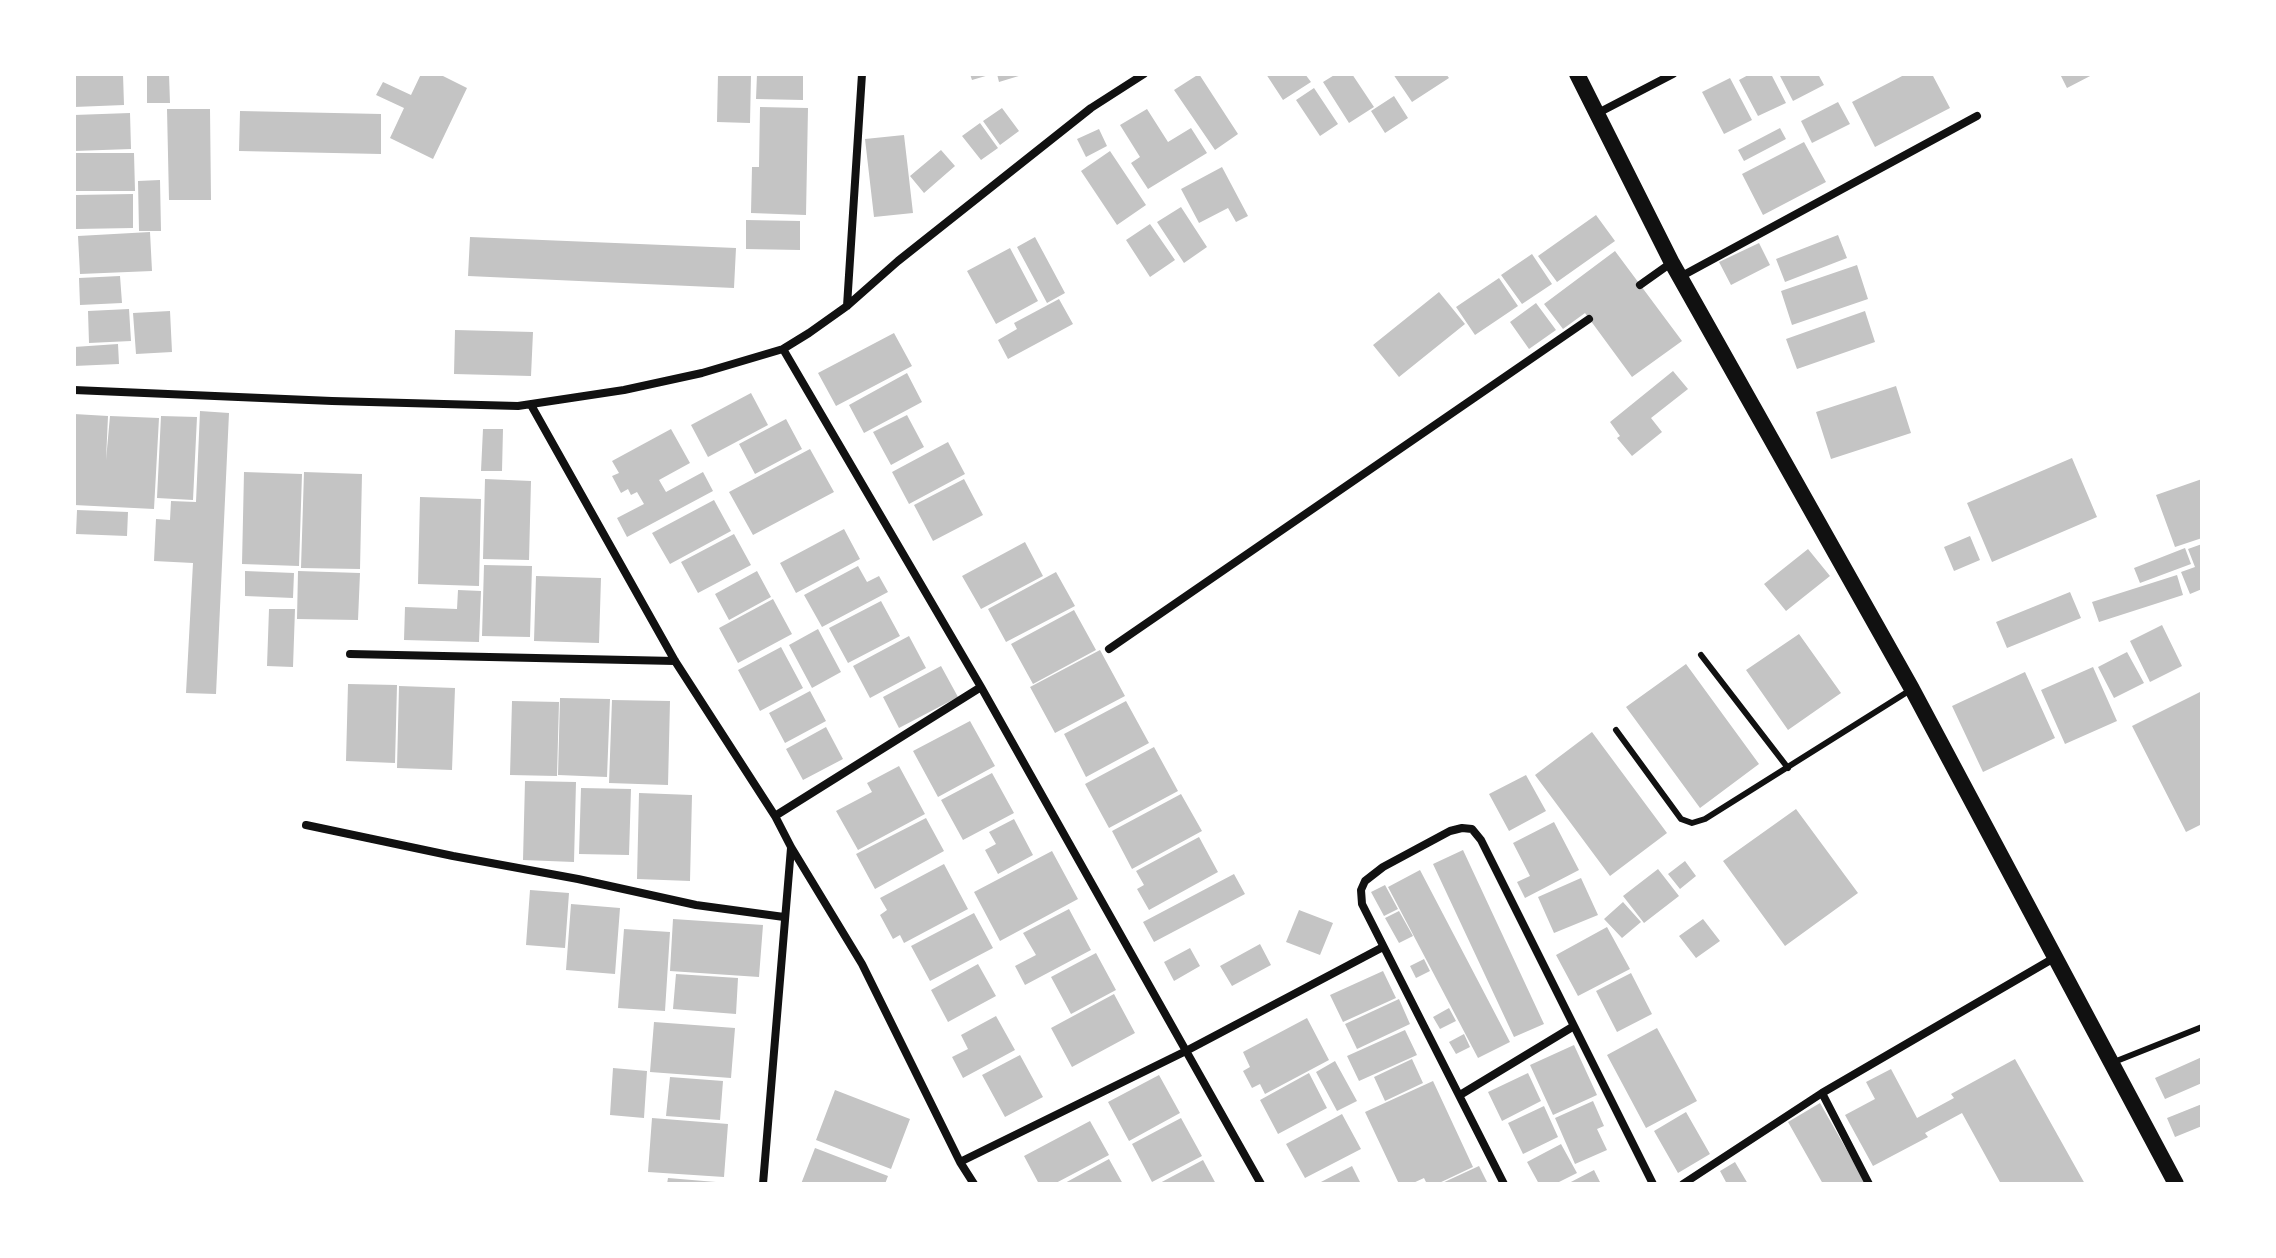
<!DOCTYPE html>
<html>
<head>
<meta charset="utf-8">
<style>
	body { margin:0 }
	#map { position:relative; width:2276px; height:1258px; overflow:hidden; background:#fff; font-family:"Fira Sans Condensed",sans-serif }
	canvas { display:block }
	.frame { position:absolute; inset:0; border:76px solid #fff; pointer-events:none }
</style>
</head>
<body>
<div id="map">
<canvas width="2276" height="1258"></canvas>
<div class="frame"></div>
</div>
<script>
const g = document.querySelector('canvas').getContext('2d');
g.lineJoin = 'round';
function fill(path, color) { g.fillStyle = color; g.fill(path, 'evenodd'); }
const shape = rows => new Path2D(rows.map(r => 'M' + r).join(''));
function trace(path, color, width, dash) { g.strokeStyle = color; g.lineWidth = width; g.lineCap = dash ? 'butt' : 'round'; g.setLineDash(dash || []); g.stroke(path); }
fill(shape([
	[74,74,123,74,124,105,74,107],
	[147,74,169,74,170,103,147,103],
	[421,74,439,74,467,88,433,159,390,138,404,108,376,95,383,82,411,95],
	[718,74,751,75,750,123,717,122],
	[757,74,803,74,803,100,756,99],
	[970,74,988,74,989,75,972,80],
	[997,74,1022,74,1022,75,999,82],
	[1199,74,1238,134,1215,150,1174,90],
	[1266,74,1305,74,1311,82,1283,100],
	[1336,74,1352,74,1374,107,1349,123,1323,82],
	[1393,74,1446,74,1449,78,1412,102],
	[1750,74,1771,74,1786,103,1758,116,1739,80],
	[1779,74,1818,74,1824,85,1793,101],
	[1906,74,1932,74,1950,108,1875,147,1852,102],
	[2060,74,2094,74,2067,88],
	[1730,78,1752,120,1724,134,1702,92],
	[1314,88,1338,124,1320,136,1296,100],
	[1394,96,1408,118,1385,133,1371,111],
	[1838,102,1850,124,1812,143,1801,121],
	[760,107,808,108,806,215,751,213,752,167,759,167],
	[1002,108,1019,131,1000,145,983,121],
	[167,109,210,109,211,200,169,200],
	[1147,109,1168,142,1191,128,1207,153,1148,189,1131,163,1140,157,1120,125],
	[240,111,381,114,381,154,239,151],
	[130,113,131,149,74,151,74,115],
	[980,123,998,148,981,160,962,136],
	[1780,128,1786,139,1744,161,1738,150],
	[1099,129,1107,146,1086,157,1077,139],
	[904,135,913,213,874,217,865,139],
	[1804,142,1826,182,1763,215,1742,174],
	[941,150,955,166,924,193,910,176],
	[1110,151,1146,205,1117,225,1081,171],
	[74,153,134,153,135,191,74,191],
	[1222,167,1248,216,1236,222,1228,208,1199,223,1181,189],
	[160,180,161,231,139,231,138,181],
	[133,194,133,228,76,229,75,195],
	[1181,207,1207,247,1184,263,1157,222],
	[1596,215,1615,241,1557,282,1538,256],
	[746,220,800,221,800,250,746,249],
	[1150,224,1175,260,1150,277,1126,240],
	[150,232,152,271,80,274,78,236],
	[1838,235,1847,258,1785,282,1776,259],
	[470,237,736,248,734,288,468,276],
	[1035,237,1065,293,1047,303,1017,247],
	[1759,243,1770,265,1731,285,1719,262],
	[1010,248,1038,301,996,324,967,271],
	[1615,251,1682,341,1632,377,1585,313,1563,329,1544,304],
	[1532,254,1552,284,1522,304,1501,275],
	[1857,265,1868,299,1792,325,1781,291],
	[120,276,122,303,80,305,79,278],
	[1499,278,1518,306,1475,335,1456,307],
	[1439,292,1465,324,1399,377,1373,345],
	[1059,299,1073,324,1008,359,998,340,1017,329,1014,323],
	[1536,303,1556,330,1529,349,1510,322],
	[129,309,131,341,89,343,88,311],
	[170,311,172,352,136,354,133,313],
	[1865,311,1875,342,1797,369,1786,339],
	[455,330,533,332,531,376,454,374],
	[894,333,912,366,836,406,818,373],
	[118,344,119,364,74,366,74,347],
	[1673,371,1688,389,1651,418,1662,432,1632,456,1617,438,1620,436,1610,422],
	[907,373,922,402,864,433,849,405],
	[1896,386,1911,433,1831,459,1816,412],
	[751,393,768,425,708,457,691,425],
	[200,411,229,413,216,694,186,693,193,563,154,561,156,519,170,520,171,501,196,502],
	[74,414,108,416,106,460,110,416,159,418,154,509,74,505],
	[907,415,924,447,891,465,873,432],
	[161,416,197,417,193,500,157,498],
	[786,419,802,449,755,474,739,444],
	[483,429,503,429,502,471,481,471],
	[671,429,690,463,659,480,666,492,703,472,713,491,627,537,617,518,644,504,637,492,631,495,628,489,621,493,612,476,619,473,612,461],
	[948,442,965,474,909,504,892,472],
	[810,449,834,492,753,535,729,492],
	[2072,458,2097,517,1992,562,1967,503],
	[244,472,302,474,299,566,242,564],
	[304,472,362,474,360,569,301,568],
	[485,479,531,481,529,560,483,559],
	[964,479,983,515,933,541,914,505],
	[2202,479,2202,538,2175,547,2156,495],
	[420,497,481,499,479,586,418,584],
	[714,500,731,531,670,564,652,533],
	[77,510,128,512,127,536,76,534],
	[844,529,860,559,796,593,780,563],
	[734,534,751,565,698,593,681,562],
	[1970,536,1980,560,1954,571,1944,547],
	[1025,542,1043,576,981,609,962,576],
	[2202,544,2202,589,2190,594,2181,572,2195,567,2188,549],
	[2185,548,2191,564,2140,583,2134,568],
	[1808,549,1830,576,1786,611,1764,584],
	[484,565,532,566,530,637,482,636],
	[858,566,867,582,879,576,888,592,822,627,804,595],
	[245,571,294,573,293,598,245,596],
	[298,571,360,573,358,620,297,619],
	[757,571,771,597,729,620,715,594],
	[1056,572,1075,606,1006,642,988,609],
	[2177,575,2183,595,2099,622,2092,602],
	[536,576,601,578,599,643,534,641],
	[458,590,481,591,479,642,404,640,405,607,457,609],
	[2070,592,2081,618,2007,648,1996,622],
	[773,599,792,634,738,663,719,628],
	[881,601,900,636,848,663,829,628],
	[269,609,295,609,293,667,267,666],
	[1074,610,1096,650,1033,684,1011,644],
	[2162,625,2182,666,2150,682,2130,641],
	[818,629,841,672,812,688,789,645],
	[1799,634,1841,693,1788,730,1746,670],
	[909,636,926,668,870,698,853,666],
	[781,647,803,688,760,711,738,670],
	[1100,650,1125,696,1055,733,1030,687],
	[2127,652,2144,683,2114,698,2098,667],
	[1686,664,1759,764,1700,808,1626,707],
	[941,666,958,697,899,728,883,697],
	[2093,667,2117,721,2065,744,2041,690],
	[2025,672,2055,738,1983,772,1952,706],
	[348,684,397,685,395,763,346,761],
	[399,686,455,688,452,770,397,768],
	[810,691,826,721,785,743,769,713],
	[2202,691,2202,824,2186,832,2132,726],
	[560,698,610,699,607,777,558,775],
	[612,700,670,701,668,785,609,783],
	[512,701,559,702,557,776,510,775],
	[1126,701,1149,743,1086,777,1064,734],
	[970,721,995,766,938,797,913,751],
	[826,727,843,759,803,780,786,749],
	[1592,732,1667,833,1610,876,1535,775],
	[1154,747,1178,791,1109,828,1085,784],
	[899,766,925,814,858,850,836,811,872,792,867,783],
	[992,773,1014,813,963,840,941,800],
	[1526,775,1546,811,1509,831,1489,794],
	[525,781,576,782,574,862,523,860],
	[581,788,631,789,629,855,579,854],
	[639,793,692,795,690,881,637,879],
	[1181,794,1202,831,1132,869,1112,831],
	[1796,809,1858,893,1785,946,1723,861],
	[926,818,944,851,875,889,856,854],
	[1014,819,1033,855,998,874,985,850,996,844,989,832],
	[1554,822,1579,870,1525,898,1517,882,1530,876,1513,843],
	[1199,837,1218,872,1149,910,1137,889,1144,885,1136,871],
	[1463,850,1544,1024,1514,1037,1433,864],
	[1052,851,1078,899,1000,941,974,892],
	[1685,861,1696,876,1680,889,1668,874],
	[944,864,968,909,904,943,900,935,893,939,880,915,887,910,880,898],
	[1658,869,1679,896,1644,923,1623,896],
	[1420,870,1510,1042,1478,1058,1388,887],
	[1234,874,1245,894,1154,942,1143,922],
	[1581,878,1598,915,1554,933,1538,897],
	[1385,885,1398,909,1384,916,1371,892],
	[530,890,569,893,565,948,526,945],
	[1623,902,1641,922,1622,938,1604,919],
	[571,904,620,908,615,974,566,970],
	[1069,909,1091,950,1025,985,1015,966,1036,955,1023,933],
	[1299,910,1333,923,1320,955,1286,942],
	[1399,911,1413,936,1399,943,1385,918],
	[974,913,993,948,930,981,911,946],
	[673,919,763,925,759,977,670,971],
	[1703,919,1720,941,1696,958,1679,936],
	[1607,927,1630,969,1578,996,1556,955],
	[624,929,670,932,665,1011,618,1008],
	[1260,944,1271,965,1232,986,1220,966],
	[1190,948,1200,966,1174,981,1164,962],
	[1096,953,1116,990,1071,1014,1051,977],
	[1424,959,1430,971,1416,978,1410,966],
	[978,964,996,996,948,1022,931,990],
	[1383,971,1396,998,1343,1022,1330,995],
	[1631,973,1652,1014,1617,1032,1596,991],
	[676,974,738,978,736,1014,673,1009],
	[1114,994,1135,1033,1072,1067,1051,1028],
	[1399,999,1410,1024,1357,1049,1345,1024],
	[1449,1008,1456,1021,1440,1029,1433,1017],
	[996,1016,1015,1050,963,1078,952,1057,968,1049,961,1035],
	[1307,1018,1329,1060,1265,1094,1260,1084,1252,1088,1243,1071,1250,1067,1243,1052],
	[654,1022,735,1028,731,1078,650,1072],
	[1657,1028,1697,1101,1646,1128,1607,1055],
	[1405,1030,1417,1055,1359,1081,1347,1056],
	[1464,1034,1470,1047,1456,1054,1449,1042],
	[1574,1045,1597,1095,1553,1115,1530,1065],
	[1020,1055,1043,1097,1005,1117,982,1075],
	[2202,1057,2202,1083,2165,1099,2155,1078],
	[1412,1059,1423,1083,1385,1101,1374,1077],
	[2015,1059,2085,1184,2001,1184,1962,1113,1925,1133,1928,1137,1873,1166,1845,1115,1875,1099,1866,1082,1891,1069,1917,1118,1954,1098,1951,1094],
	[1335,1061,1357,1101,1337,1111,1316,1072],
	[613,1068,647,1071,644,1118,610,1115],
	[1309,1073,1327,1108,1278,1134,1260,1100],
	[1528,1073,1541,1101,1502,1121,1488,1092],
	[1159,1075,1180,1113,1129,1141,1108,1102],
	[670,1077,723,1081,720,1120,666,1116],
	[1433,1081,1473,1167,1437,1184,1427,1184,1424,1178,1411,1184,1399,1184,1365,1112],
	[835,1090,910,1119,891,1169,816,1140],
	[1593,1101,1604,1126,1597,1129,1607,1150,1575,1164,1555,1118],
	[1820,1103,1865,1182,1862,1184,1823,1184,1788,1122],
	[2202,1104,2202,1126,2175,1137,2167,1118],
	[1544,1106,1558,1137,1523,1154,1508,1123],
	[1686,1112,1710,1154,1678,1173,1654,1131],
	[1342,1114,1361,1149,1305,1178,1286,1144],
	[652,1118,728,1124,724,1177,648,1172],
	[1181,1118,1202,1156,1152,1182,1132,1144],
	[1090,1121,1109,1155,1054,1184,1039,1184,1024,1156],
	[1561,1144,1577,1173,1555,1184,1539,1184,1527,1162],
	[815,1148,888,1176,885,1184,801,1184],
	[1109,1159,1123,1184,1063,1184],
	[1203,1160,1216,1184,1158,1184],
	[1735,1162,1748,1184,1727,1184,1720,1171],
	[1352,1166,1361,1184,1317,1184],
	[1479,1166,1488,1184,1440,1184],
	[1594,1170,1601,1184,1567,1184],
	[668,1178,716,1182,716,1184,667,1184]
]), '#c4c4c4');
trace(shape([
	[1701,655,1788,768],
	[1616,730,1681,819,1692,823,1705,819,1912,689],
	[2114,1062,2202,1027]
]), '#111', 6);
trace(shape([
	[1598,113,1673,74],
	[1680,277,1977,116],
	[1640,285,1671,263],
	[847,306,862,74],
	[783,349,981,687,1261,1184],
	[74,390,332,401,518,406,624,390,702,373,783,349,809,333,847,306,898,261,1091,108,1144,74],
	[531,405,675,661,775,816,791,847,862,964,960,1162,974,1184],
	[1109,649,1589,319],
	[350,654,675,661],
	[775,816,981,687],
	[306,825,453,856,578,879,696,905,784,917],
	[1822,1093,1869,1184],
	[1460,1095,1574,1026],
	[960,1162,1186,1051,1383,947],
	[763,1184,791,848],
	[1504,1184,1362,904,1361,890,1365,881,1383,867,1450,831,1462,828,1472,829,1481,840,1653,1184],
	[1683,1184,1822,1093,2054,958]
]), '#111', 8);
trace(shape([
	[1577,74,1672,263,1912,689,2176,1184]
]), '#111', 16);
</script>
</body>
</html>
